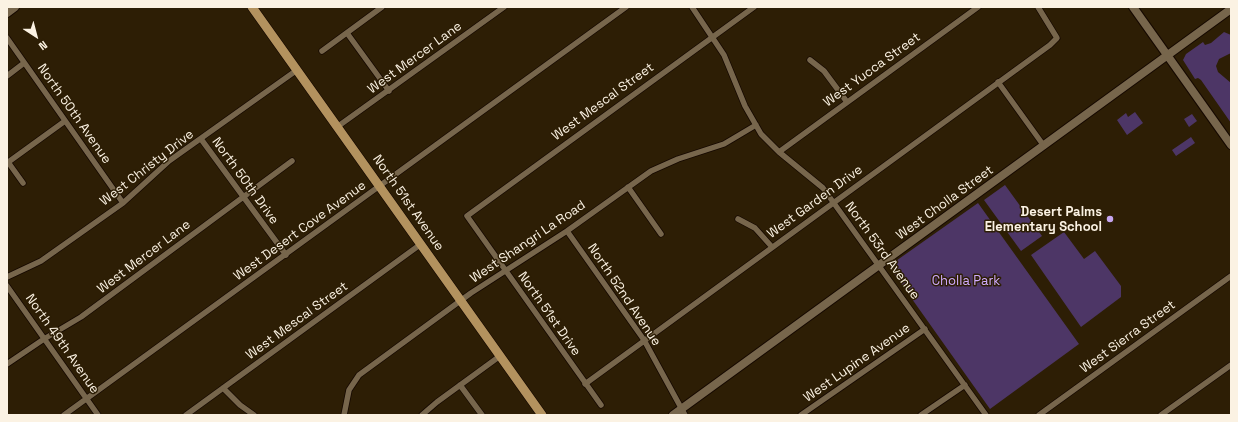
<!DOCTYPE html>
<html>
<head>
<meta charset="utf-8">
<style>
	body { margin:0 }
	#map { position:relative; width:1238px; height:422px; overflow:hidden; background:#2d1e05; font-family:"Space Grotesk",sans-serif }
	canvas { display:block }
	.frame { position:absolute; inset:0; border:8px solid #fbf2e3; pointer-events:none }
	.north { position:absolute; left:16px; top:16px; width:40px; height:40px; -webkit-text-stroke:3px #2d1e05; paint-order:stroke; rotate:144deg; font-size:11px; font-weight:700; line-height:16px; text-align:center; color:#fbf2e3 }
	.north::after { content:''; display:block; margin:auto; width:14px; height:18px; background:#fbf2e3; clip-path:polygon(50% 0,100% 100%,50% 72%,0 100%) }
</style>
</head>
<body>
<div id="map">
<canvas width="1238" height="422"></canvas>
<div class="frame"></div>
<div class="north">N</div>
</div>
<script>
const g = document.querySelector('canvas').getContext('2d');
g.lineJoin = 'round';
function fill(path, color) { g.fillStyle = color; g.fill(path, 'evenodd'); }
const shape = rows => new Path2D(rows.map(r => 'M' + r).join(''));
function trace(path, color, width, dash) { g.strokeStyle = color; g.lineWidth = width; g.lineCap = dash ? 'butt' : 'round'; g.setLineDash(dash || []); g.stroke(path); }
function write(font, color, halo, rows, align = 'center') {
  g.font = font + ' "Space Grotesk",sans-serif'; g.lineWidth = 3; g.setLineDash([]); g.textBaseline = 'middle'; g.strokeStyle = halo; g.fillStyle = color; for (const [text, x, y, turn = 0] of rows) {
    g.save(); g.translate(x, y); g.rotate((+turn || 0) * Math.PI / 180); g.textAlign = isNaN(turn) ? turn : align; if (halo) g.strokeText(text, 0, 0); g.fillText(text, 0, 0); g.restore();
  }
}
fill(shape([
	[1224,32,1231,35,1231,53,1219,59,1216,66,1218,72,1231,83,1231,123,1201,80,1198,78,1195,79,1183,60,1186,54,1203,42,1205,45,1211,43],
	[1135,112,1143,123,1127,135,1117,120,1126,113,1128,117],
	[1192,114,1197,121,1189,127,1184,119],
	[1191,137,1195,143,1176,156,1172,150],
	[1005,185,1042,236,1021,251,984,200],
	[978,203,1079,344,990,409,890,268,893,263],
	[1064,232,1084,259,1095,251,1121,286,1121,297,1081,327,1031,255]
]), '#4d3666');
const street = shape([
	[692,7,724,55,745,106,761,134,779,152,823,188,986,415],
	[347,33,389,91],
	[7,38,123,203],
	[322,51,382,7],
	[810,60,824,71,847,102],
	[7,76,24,63],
	[998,82,1044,146],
	[337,127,504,7],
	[201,139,286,255],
	[779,152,978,7],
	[8,162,23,183],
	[7,163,65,121],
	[628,187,661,234],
	[738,219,755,228,772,247],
	[567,231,644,340,685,415],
	[7,277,41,261,123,203,169,161,297,70],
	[7,286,98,415],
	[7,364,44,339,81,317,292,161],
	[585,384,1050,45,1057,38,1038,7],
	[460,385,482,415],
	[223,388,240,405,254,415],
	[601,405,467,216,754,7],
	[64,415,626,7],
	[186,415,421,244],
	[344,415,349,390,359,375,471,293,567,231,651,171,678,159,724,144,756,125],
	[422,415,437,402,500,356],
	[801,415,925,329],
	[921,415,965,385],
	[1039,415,1231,276],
	[1161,415,1231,365]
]);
const secondary = shape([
	[1133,7,1231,145],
	[7,13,15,7],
	[673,415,1231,9]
]);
const primary = shape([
	[252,7,542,415]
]);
trace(street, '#150800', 7);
trace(secondary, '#150800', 10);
trace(primary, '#150800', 10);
trace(street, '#77664c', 5.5);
trace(secondary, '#77664c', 8);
trace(primary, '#b3925e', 9);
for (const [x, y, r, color] of [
	[1110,219,4,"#c6a6f0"]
]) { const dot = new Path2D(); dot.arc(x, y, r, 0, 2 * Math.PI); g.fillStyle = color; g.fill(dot); trace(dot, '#2d1e05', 1.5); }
write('13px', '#fbf2e3', '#2d1e05', [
	["West Mercer Lane",415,58,-36],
	["West Yucca Street",872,70,-36],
	["West Mescal Street",603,102,-36],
	["North 50th Avenue",74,114,55],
	["West Christy Drive",147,168,-38],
	["North 50th Drive",245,181,54],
	["West Garden Drive",815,202,-36],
	["North 51st Avenue",408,203,55],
	["West Cholla Street",945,203,-36],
	["West Desert Cove Avenue",300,231,-36],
	["West Shangri La Road",528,242,-34],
	["North 53rd Avenue",882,251,54],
	["West Mercer Lane",144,257,-37],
	["North 52nd Avenue",624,295,56],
	["North 51st Drive",549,314,55],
	["West Mescal Street",297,321,-36],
	["West Sierra Street",1128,337,-36],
	["North 49th Avenue",62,344,55],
	["West Lupine Avenue",857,363,-35]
]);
write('bold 13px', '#fbf2e3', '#2d1e05', [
	["Desert Palms",1102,212],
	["Elementary School",1102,227]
], 'right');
write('13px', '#d0acff', '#2d1e05', [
	["Cholla Park",966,281]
]);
</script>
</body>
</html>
